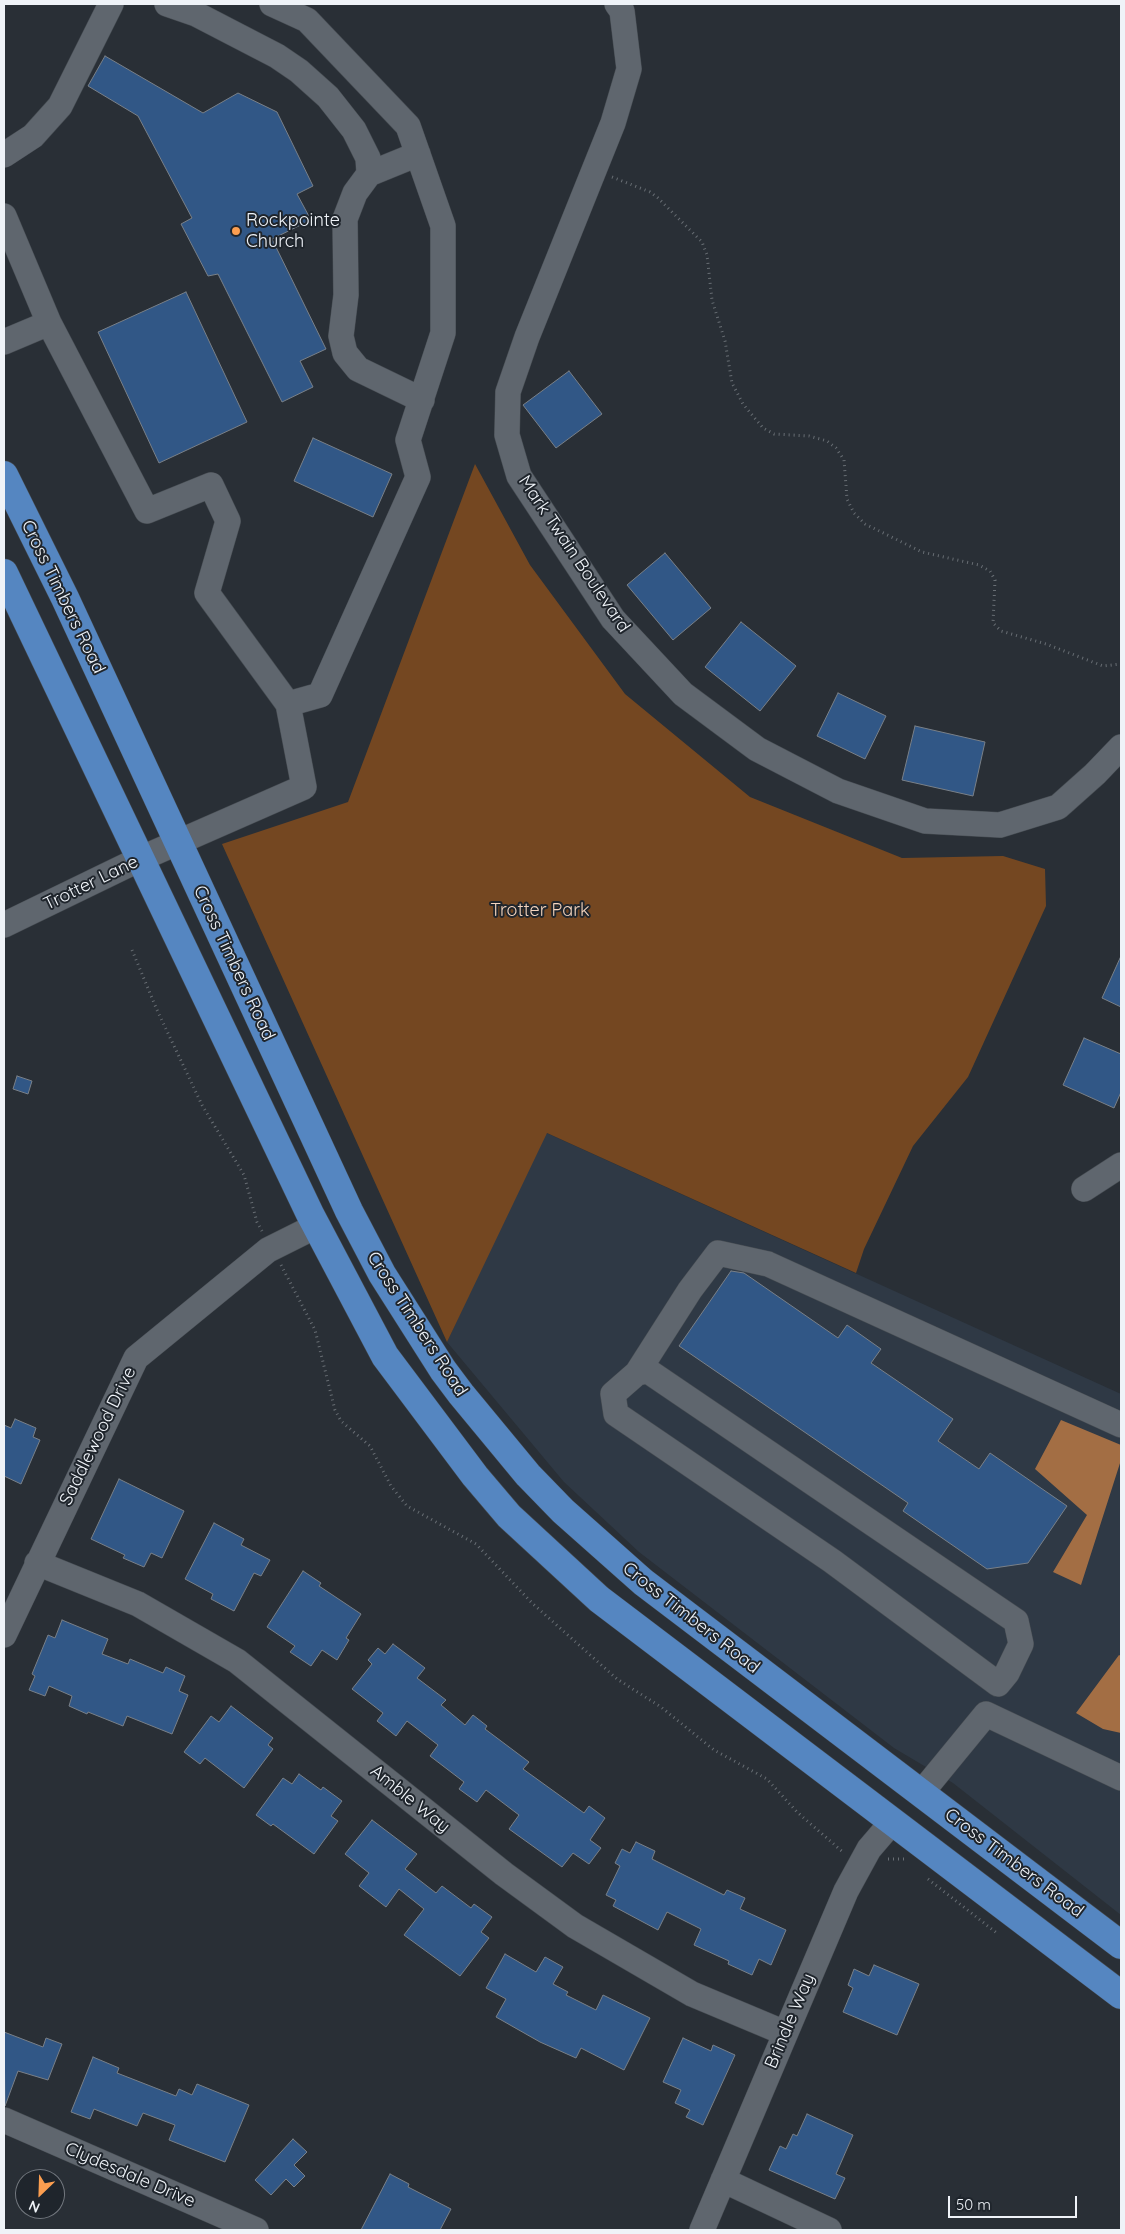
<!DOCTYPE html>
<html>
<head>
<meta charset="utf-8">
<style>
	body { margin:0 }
	#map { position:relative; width:1125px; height:2234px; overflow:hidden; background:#292f36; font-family:Quicksand,sans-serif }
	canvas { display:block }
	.frame { position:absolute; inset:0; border:5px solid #eff3f8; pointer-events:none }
	.north { position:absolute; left:15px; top:2169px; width:50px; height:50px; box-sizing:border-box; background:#1f252c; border:1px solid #72777e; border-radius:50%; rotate:204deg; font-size:14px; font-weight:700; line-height:20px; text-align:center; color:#eff3f8 }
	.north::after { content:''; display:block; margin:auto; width:18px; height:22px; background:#fb9e50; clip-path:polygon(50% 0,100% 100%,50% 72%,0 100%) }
	.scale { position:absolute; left:948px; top:2196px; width:129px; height:22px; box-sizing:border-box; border:2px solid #eff3f8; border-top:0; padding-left:6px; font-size:15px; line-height:18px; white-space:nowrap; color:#eff3f8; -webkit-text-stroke:4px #1f252c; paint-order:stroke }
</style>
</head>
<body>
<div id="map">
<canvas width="1125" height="2234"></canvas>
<div class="frame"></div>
<div class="north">N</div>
<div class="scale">50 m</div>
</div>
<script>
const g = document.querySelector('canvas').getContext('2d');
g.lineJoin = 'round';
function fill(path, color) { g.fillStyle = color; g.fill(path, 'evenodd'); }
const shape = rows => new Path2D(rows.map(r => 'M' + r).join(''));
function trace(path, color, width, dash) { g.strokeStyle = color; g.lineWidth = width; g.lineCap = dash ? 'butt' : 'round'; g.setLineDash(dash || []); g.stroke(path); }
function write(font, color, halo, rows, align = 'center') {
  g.font = font + ' Quicksand,sans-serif'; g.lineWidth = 4; g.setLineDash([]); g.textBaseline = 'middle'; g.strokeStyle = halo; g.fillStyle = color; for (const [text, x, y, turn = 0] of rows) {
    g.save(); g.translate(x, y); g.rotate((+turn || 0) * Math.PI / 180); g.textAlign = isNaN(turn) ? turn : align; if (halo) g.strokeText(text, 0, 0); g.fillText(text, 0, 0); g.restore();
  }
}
fill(shape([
	[540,1130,1121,1394,1121,1915,953,1783,894,1748,639,1552,564,1482,447,1342,502,1222]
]), '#2f3945');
fill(shape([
	[475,464,530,565,625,694,750,797,902,858,1003,856,1045,869,1046,906,968,1077,913,1146,864,1249,856,1273,547,1133,447,1342,222,844,348,802]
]), '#744721');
fill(shape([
	[1061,1420,1121,1445,1121,1460,1081,1585,1053,1572,1087,1515,1035,1469],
	[1119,1655,1121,1656,1121,1733,1103,1729,1076,1713]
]), '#a36e44');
const building = shape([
	[105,56,203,113,238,93,277,112,313,186,297,194,311,220,272,239,326,349,300,361,313,387,282,402,218,274,208,276,181,224,192,218,138,116,88,86,105,56],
	[186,292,247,422,159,463,98,332,186,292],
	[569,371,602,414,556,448,523,405,569,371],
	[313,438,392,474,373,517,294,481,313,438],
	[665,553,711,608,673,640,627,585,665,553],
	[741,622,796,666,760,711,705,667,741,622],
	[838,693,886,716,865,759,817,736,838,693],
	[915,726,985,742,973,796,902,780,915,726],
	[1121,956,1121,1007,1102,998,1121,956],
	[1084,1038,1121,1054,1121,1092,1114,1108,1063,1085,1084,1038],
	[17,1076,32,1081,28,1094,13,1089,17,1076],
	[731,1271,744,1273,838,1338,847,1325,881,1349,871,1363,953,1419,938,1441,979,1469,990,1453,1067,1506,1028,1563,987,1569,903,1511,908,1503,679,1346,731,1271],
	[15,1419,36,1428,33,1437,40,1440,21,1484,4,1476,4,1425,11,1428,15,1419],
	[119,1479,184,1511,162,1558,151,1553,144,1567,123,1558,125,1555,91,1539,119,1479],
	[214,1523,244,1539,241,1545,270,1560,261,1576,254,1573,234,1611,211,1599,213,1594,185,1579,214,1523],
	[303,1571,321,1583,319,1586,361,1614,346,1638,349,1640,337,1660,322,1650,311,1666,290,1652,295,1646,267,1627,303,1571],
	[62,1620,108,1639,102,1654,128,1664,130,1659,163,1673,166,1667,185,1676,179,1691,188,1695,172,1734,127,1716,123,1726,88,1712,87,1714,69,1706,72,1696,49,1686,45,1696,29,1690,35,1676,32,1674,48,1635,55,1638,62,1620],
	[393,1644,425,1668,417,1678,446,1700,441,1705,465,1725,473,1715,487,1726,485,1729,529,1762,523,1769,584,1813,589,1806,605,1818,590,1840,601,1848,589,1864,573,1853,562,1867,509,1829,519,1815,486,1790,477,1802,459,1789,464,1782,430,1756,438,1745,407,1721,396,1736,377,1721,383,1713,352,1689,372,1664,368,1660,378,1648,385,1654,393,1644],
	[231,1706,273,1738,268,1745,273,1749,244,1788,205,1758,200,1764,184,1752,211,1716,219,1722,231,1706],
	[299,1774,321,1790,323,1787,342,1801,331,1816,338,1821,314,1854,273,1824,271,1826,256,1815,283,1778,292,1784,299,1774],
	[372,1820,417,1854,405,1869,436,1893,442,1886,471,1908,474,1904,492,1917,481,1932,489,1938,460,1976,404,1935,424,1909,399,1889,386,1907,359,1886,369,1873,345,1854,372,1820],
	[636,1842,655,1851,652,1859,724,1895,727,1890,745,1898,740,1909,786,1930,771,1965,759,1959,752,1975,728,1964,729,1961,694,1945,701,1929,667,1912,658,1930,613,1906,616,1900,606,1895,620,1866,615,1863,622,1849,630,1853,636,1842],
	[505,1954,536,1972,545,1957,563,1967,553,1984,568,1992,566,1995,596,2010,603,1995,650,2018,624,2070,581,2048,576,2058,540,2042,496,2017,506,1999,486,1988,505,1954],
	[874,1965,919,1984,897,2035,843,2012,853,1988,848,1985,854,1969,869,1976,874,1965],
	[4,2032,43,2047,46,2038,62,2044,48,2080,18,2071,5,2106,4,2032],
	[683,2038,711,2051,713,2045,735,2055,703,2125,686,2117,690,2110,675,2103,681,2090,663,2082,683,2038],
	[93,2057,119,2068,117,2073,176,2096,179,2089,192,2095,197,2084,249,2105,225,2162,169,2140,175,2125,143,2113,137,2126,94,2109,90,2119,71,2112,93,2057],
	[807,2114,853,2135,836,2174,845,2178,835,2199,769,2170,780,2146,786,2149,793,2134,797,2136,807,2114],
	[293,2139,307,2152,294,2165,305,2176,294,2187,286,2179,271,2195,255,2180,293,2139],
	[390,2174,409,2184,408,2187,451,2209,440,2230,361,2230,390,2174]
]);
fill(building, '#315786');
trace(building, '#798088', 1);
const minor = shape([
	[167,4,196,14,277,56,299,71,328,97,354,130,368,158,369,174,355,193,345,219,346,295,341,336,345,353,358,369,422,400],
	[617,4,622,11,629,69,613,123,527,337,508,392,507,435,519,476,613,619,683,694,757,749,838,791,925,821,1000,825,1058,807,1095,774,1121,747],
	[4,155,33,136,60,106,111,4],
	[369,174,418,154],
	[4,216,49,323],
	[4,342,49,323,147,511,211,485,228,521,207,593,288,704],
	[4,925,140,859,304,787,288,704,320,695,418,477,408,440,443,333,443,226,408,126,307,20,272,4],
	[1084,1189,1121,1165],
	[648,1371,1016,1621,1021,1644,1007,1673,998,1684,832,1561,616,1414,613,1394,637,1373,648,1371],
	[637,1373,690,1290,718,1253,768,1264,1121,1425],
	[37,1563,138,1604,237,1661,504,1874,575,1926,692,1994,785,2033],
	[4,1635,136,1358,268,1250,316,1226],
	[922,1792,986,1714,1121,1778],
	[4,2120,256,2230],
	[723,2180,829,2230],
	[702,2230,846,1891,869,1849,893,1821]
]);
const major = shape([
	[4,475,65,598,349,1211,382,1274,443,1370,461,1394,528,1475,563,1511,643,1582,1121,1945],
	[4,573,310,1214,385,1356,475,1476,509,1516,599,1599,1121,1995]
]);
trace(minor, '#464c52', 26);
trace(major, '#464c52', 29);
trace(shape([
	[612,177,650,192,658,198,702,242,707,255,712,300,725,341,732,383,743,404,763,428,774,434,809,436,827,441,836,448,844,460,847,499,854,513,865,524,922,552,979,565,990,571,995,580,993,623,1001,631,1046,644,1103,666,1121,664],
	[132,950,157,1010,202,1105,244,1175,257,1222,262,1231],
	[281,1265,315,1330,335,1410,341,1421,370,1446,391,1486,407,1506,476,1544,532,1603,617,1679,661,1707,714,1750,767,1779,797,1812,844,1853],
	[888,1859,904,1859],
	[928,1879,998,1934]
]), '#686e74', 3, [1, 4]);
trace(minor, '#5f666e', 25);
trace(major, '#5586c1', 28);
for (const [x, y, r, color] of [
	[236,231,5,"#fb9e50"]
]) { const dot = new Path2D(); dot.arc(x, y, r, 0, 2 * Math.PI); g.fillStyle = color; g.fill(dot); trace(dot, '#1f252c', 2); }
write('18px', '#eff3f8', '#1f252c', [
	["Rockpointe",246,221],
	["Church",246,242]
], 'left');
write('18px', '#eff3f8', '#1f252c', [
	["Mark Twain Boulevard",574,554,56],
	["Cross Timbers Road",63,597,64],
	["Trotter Lane",91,883,-26],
	["Cross Timbers Road",234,963,65],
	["Cross Timbers Road",417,1324,57],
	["Saddlewood Drive",98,1436,-64],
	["Cross Timbers Road",691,1618,38],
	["Amble Way",410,1799,39],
	["Cross Timbers Road",1014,1863,37],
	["Brindle Way",790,2021,-67],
	["Clydesdale Drive",130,2175,23]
]);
write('18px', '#f5d5be', '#1f252c', [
	["Trotter Park",540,911]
]);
</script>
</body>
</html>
